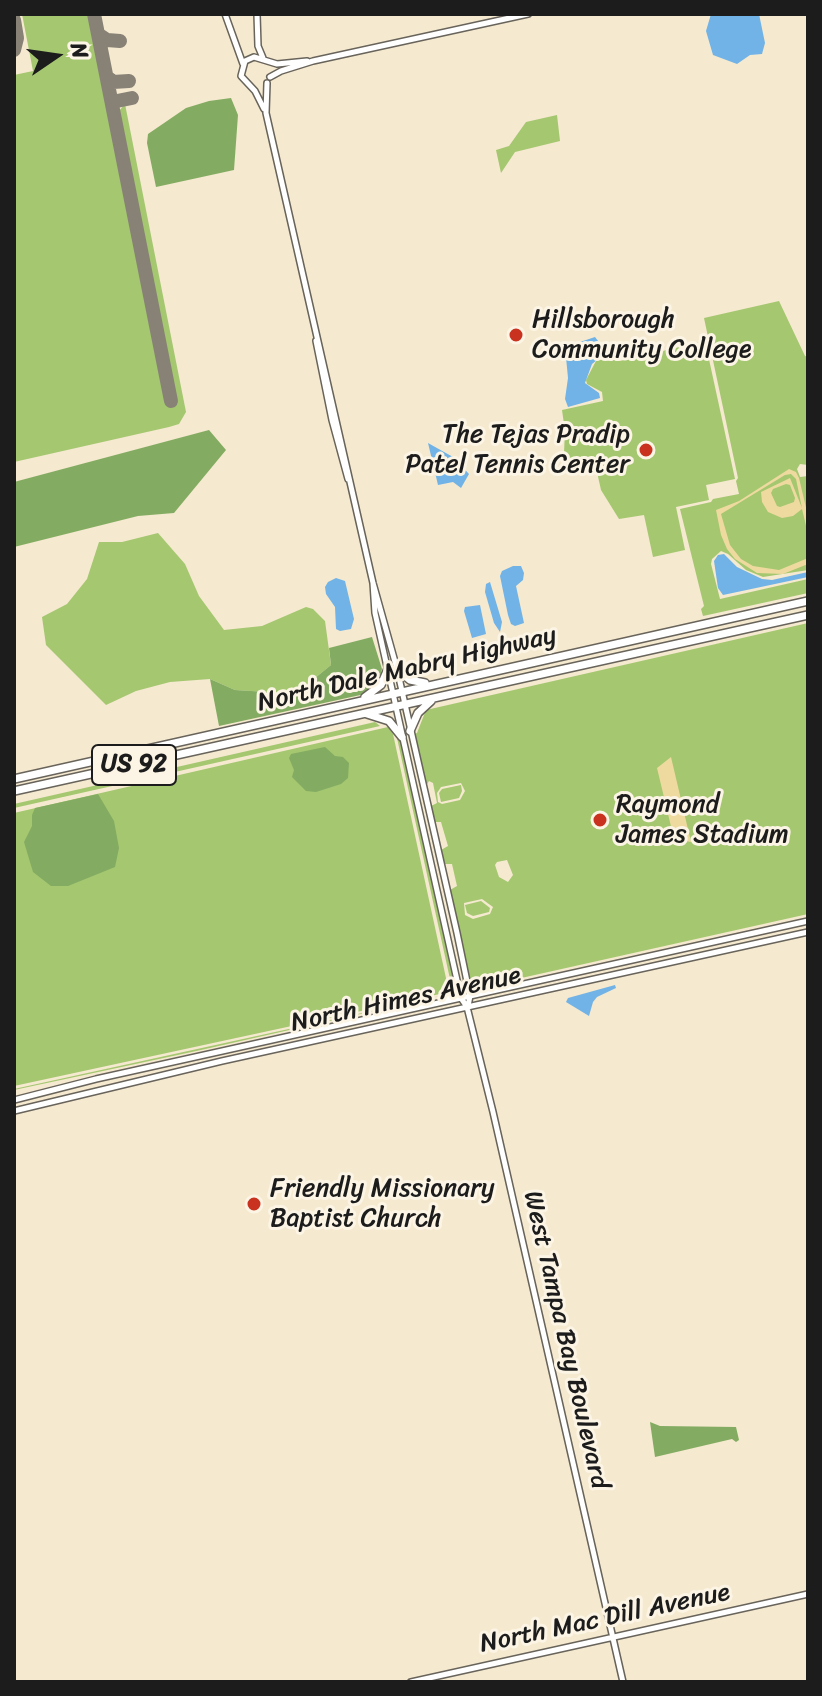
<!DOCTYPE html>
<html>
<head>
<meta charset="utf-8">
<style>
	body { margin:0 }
	#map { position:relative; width:822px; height:1696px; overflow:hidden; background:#f5e9cf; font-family:Sriracha,sans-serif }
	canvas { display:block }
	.frame { position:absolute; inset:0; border:16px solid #1c1c1c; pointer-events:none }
	.north { position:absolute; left:16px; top:16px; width:80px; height:80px; -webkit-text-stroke:6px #fcf5e5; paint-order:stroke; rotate:77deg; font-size:22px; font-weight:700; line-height:32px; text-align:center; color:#1c1c1c }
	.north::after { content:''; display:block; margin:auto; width:28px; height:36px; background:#1c1c1c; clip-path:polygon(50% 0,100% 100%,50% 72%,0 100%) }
</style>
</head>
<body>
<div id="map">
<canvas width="822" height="1696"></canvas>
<div class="frame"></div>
<div class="north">N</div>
</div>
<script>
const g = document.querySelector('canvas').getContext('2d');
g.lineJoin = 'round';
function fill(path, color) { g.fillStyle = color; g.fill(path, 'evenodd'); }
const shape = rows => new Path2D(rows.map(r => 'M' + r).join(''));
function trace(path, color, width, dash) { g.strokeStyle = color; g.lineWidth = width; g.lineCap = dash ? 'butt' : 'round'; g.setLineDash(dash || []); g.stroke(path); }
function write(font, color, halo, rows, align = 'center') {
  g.font = font + ' Sriracha,sans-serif'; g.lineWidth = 6; g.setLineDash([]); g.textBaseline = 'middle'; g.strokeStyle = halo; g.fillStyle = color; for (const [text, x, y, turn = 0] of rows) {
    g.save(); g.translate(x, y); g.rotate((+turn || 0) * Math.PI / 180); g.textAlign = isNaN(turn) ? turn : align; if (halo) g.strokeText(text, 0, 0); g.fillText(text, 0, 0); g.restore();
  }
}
fill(shape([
	[22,14,89,14,167,403,176,401,119,111,125,104,186,412,179,424,169,427,14,462,14,75,33,71],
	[557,115,560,141,515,152,501,173,496,150,509,146,526,122],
	[779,301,805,356,808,357,808,465,800,464,797,469,800,477,808,476,808,570,763,577,746,570,728,554,721,551,712,559,711,564,720,599,808,579,808,593,703,616,701,609,704,606,680,509,711,502,713,499,739,494,736,481,738,478,704,318],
	[705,341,735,479,706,485,709,500,676,507,685,550,653,557,644,515,619,519,601,490,595,463,571,468,564,453,565,431,562,410,603,401,602,392,587,384,586,380,596,361,612,357,620,361],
	[158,533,185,564,199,596,224,630,262,626,306,607,313,609,325,621,331,665,305,686,284,693,235,690,210,679,170,682,136,691,106,705,46,645,42,617,67,604,87,579,99,542,122,542],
	[808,623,808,914,472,989,450,890,457,886,452,864,444,864,441,850,448,846,441,822,435,822,431,806,437,803,433,783,429,781,426,786,414,734,417,733,426,710],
	[461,783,465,791,460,800,442,804,438,802,437,793,441,787],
	[507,860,513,875,508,882,499,877,495,865,497,862],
	[482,899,493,907,490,914,473,919,465,915,464,903],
	[375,722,380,726,14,808,14,804],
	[388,727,393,734,449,992,14,1086,14,813],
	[397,738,400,739,444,935,453,973,452,988],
	[461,785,462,791,459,798,441,802,439,793,442,789],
	[481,901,490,908,489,912,473,916,467,913,465,905],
	[449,994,201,1050,14,1090,14,1089]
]), '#a4c770');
fill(shape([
	[231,98,238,115,234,170,156,187,147,143,148,134,186,108,209,101],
	[209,430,226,450,174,513,138,516,14,547,14,482],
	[372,637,382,669,378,684,365,694,219,726,210,679,235,690,284,693,305,686,331,665,329,648],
	[325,747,335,756,343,757,349,763,348,778,341,784,316,792,306,791,292,777,294,770,289,758,291,754],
	[98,794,114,821,119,848,115,867,68,886,51,886,33,872,24,842,32,826,32,815,35,808],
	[650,1422,660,1426,736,1427,739,1440,736,1442,732,1439,655,1457]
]), '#83ac62');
fill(shape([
	[789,469,796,472,799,478,808,516,808,534,802,509,793,516,782,518,768,512,762,502,761,492,790,478,802,508,796,479,791,474,785,475,721,514,730,545,741,559,753,566,779,570,808,558,808,564,783,574,757,573,735,559,727,549,721,535,716,510,739,501],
	[786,484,790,485,795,498,794,502,780,507,777,506,771,493,773,489],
	[671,757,691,842,674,839,657,768]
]), '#eeda9e');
fill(shape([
	[711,14,759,14,765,43,762,54,750,55,737,64,713,55,706,31],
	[595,337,602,346,603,355,592,364,585,383,599,393,600,398,568,407,565,399,568,378,565,347],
	[428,443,453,457,469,474,461,488,453,482,438,485],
	[724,554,737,567,762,579,772,580,808,572,808,577,723,595,718,588,714,561,718,555],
	[513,566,521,566,524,573,523,580,516,586,524,623,515,626,511,624,508,615,500,576,502,571],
	[336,578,345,581,354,619,351,629,340,631,336,629,335,607,326,594,325,587,328,582],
	[490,582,502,622,500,632,494,623,485,592,486,584],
	[480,605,486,634,472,638,464,611,465,607],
	[615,985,616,988,597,997,593,1002,589,1016,566,1002,568,998]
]), '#71b3e6');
trace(shape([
	[94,14,171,401],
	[14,20,17,38,14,50],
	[98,34,107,40,120,41],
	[107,77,113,82,129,81],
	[112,102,132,98]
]), '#888276', 14);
const tertiary = shape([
	[225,14,243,64],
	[257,14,258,46,263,58],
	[270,77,281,71,313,61,528,14],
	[267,83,266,113,373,583,397,669,457,933,470,996,468,1006],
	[264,109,255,91,241,76,245,61,254,57,277,64,307,61],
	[316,341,332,420,348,479],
	[373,583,375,613,461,998,467,1007,493,1112,623,1682],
	[446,1000,452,995,456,982],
	[14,1100,96,1079,808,921],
	[14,1111,222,1061,808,932],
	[411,1682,808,1594]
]);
const primary = shape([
	[397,669,410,680,425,683],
	[365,697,381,685,388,669],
	[367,714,389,721,402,737],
	[410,731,418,713,431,701],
	[14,779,808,601],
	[14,791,808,615]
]);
trace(tertiary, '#68645b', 8);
trace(primary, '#68645b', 10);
trace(tertiary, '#fff', 5);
trace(primary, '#fff', 7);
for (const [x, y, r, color] of [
	[516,335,8,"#c8321e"],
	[646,450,8,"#c8321e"],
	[600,820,8,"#c8321e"],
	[254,1204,8,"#c8321e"]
]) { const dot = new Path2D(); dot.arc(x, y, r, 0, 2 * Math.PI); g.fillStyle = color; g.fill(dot); trace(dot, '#fcf5e5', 3); }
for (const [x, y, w] of [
	[134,765,84]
]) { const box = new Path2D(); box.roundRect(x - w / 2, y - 20, w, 40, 6); g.fillStyle = '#fcf5e5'; g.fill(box); trace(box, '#1c1c1c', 2); }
write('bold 24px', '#1c1c1c', null, [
	["US 92",134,765]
]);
write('26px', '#1c1c1c', '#fcf5e5', [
	["Hillsborough",532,320],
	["Community College",532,350],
	["The Tejas Pradip",630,435,"right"],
	["Patel Tennis Center",630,465,"right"],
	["Raymond",616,805],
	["James Stadium",616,835],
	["Friendly Missionary",270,1189],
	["Baptist Church",270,1219]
], 'left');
write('26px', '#1c1c1c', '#fcf5e5', [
	["North Dale Mabry Highway",407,670,-13],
	["North Himes Avenue",406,1000,-12],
	["West Tampa Bay Boulevard",565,1340,77],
	["North Mac Dill Avenue",605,1619,-12]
]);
</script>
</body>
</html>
